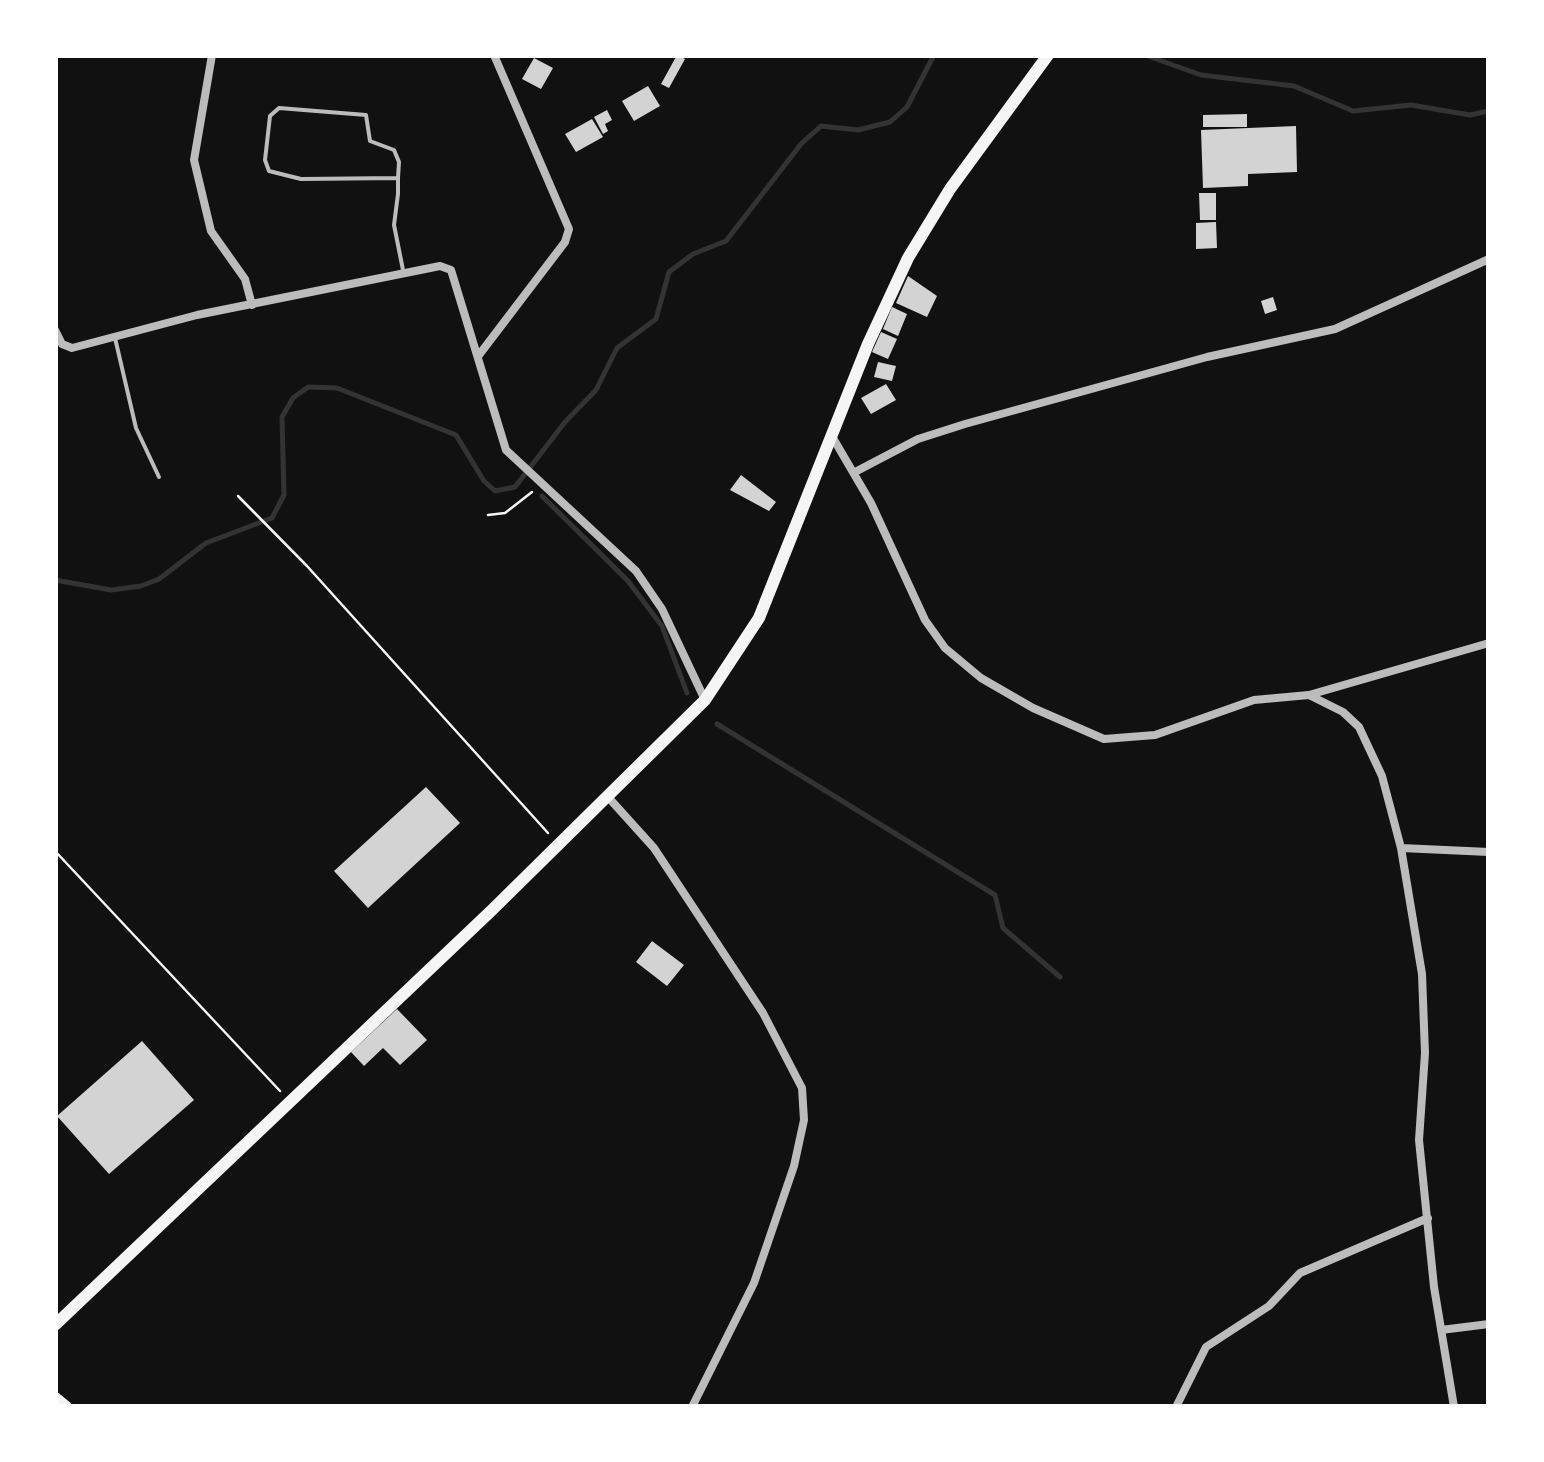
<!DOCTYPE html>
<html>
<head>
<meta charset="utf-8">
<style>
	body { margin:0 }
	#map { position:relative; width:1544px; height:1462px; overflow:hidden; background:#111; font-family:"Noto Sans",sans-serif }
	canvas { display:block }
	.frame { position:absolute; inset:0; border:58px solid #fff; pointer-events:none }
</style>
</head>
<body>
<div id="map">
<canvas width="1544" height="1462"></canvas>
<div class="frame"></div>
</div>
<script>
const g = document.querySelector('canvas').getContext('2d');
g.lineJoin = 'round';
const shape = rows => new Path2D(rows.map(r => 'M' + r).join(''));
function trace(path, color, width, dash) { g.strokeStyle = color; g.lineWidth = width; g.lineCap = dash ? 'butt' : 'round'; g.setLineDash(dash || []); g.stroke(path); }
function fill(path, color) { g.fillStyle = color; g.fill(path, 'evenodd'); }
trace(shape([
	[1145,55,1201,75,1294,86,1353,111,1411,105,1470,115,1489,111],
	[542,496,628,581,662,626,687,693],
	[55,580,111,590,141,586,159,579,206,543,272,518,284,495,282,417,293,398,308,387,337,388,456,435,484,481,495,491,515,487,565,422,596,390,617,348,656,319,669,272,693,254,726,241,801,144,821,126,858,130,890,122,907,107,934,55],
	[717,724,995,895,1003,928,1060,977]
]), '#333', 5);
fill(shape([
	[677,55,685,59,669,88,661,84],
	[534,58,553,68,541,89,522,79],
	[648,86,660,106,634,121,622,101],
	[607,110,612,120,605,124,608,131,603,134,594,117],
	[1247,114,1247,127,1203,127,1203,115],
	[592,119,603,137,576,152,565,134],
	[1296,126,1297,172,1248,174,1248,186,1203,188,1201,130],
	[1199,193,1216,193,1216,220,1200,220],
	[1216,222,1217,248,1196,249,1196,223],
	[908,276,937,296,927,317,896,303],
	[1273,297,1277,310,1265,314,1261,301],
	[892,307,907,314,898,336,883,329],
	[881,332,897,339,888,359,872,352],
	[878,362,896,366,892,381,874,377],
	[886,384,896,400,871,414,861,398],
	[741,475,776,502,769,511,730,490],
	[426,787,460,823,368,908,334,871],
	[652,941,684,965,667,986,636,962],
	[397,1009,427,1040,400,1065,383,1048,364,1066,351,1052],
	[142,1041,194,1100,109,1174,57,1116]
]), '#d3d3d3');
trace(shape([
	[238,496,307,566,548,833],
	[488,515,505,513,532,492],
	[55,851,280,1091]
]), '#f5f5f5', 2.5);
trace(shape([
	[398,178,301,179,269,171,265,160,270,116,279,108,366,115,370,141,394,150,399,162,398,178,398,194,394,225,403,270],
	[115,338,136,428,159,477]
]), '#bcbcbc', 4);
trace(shape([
	[212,55,194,160,211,231,245,279,252,305],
	[55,330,62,344,72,348,197,315,440,266,451,270,506,450,636,571,662,609,705,700],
	[479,355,565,242,569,229,494,55],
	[833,438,871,503,925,620,945,648,981,678,1033,708,1104,739,1155,735,1254,700,1309,695,1343,712,1359,727,1382,776,1401,848,1422,974,1425,1053,1419,1140,1434,1287,1454,1407],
	[855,472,918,439,965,424,1207,357,1335,329,1489,259],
	[1309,695,1489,643],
	[608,797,654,848,763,1013,802,1088,804,1120,794,1166,754,1283,692,1407],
	[1401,848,1489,852],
	[1441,1330,1489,1324],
	[1176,1407,1206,1347,1269,1306,1300,1273,1428,1218]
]), '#bcbcbc', 8);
trace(shape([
	[55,1325,492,910,705,700,759,618,868,344,908,258,950,189,1048,55],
	[55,1398,66,1407]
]), '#f5f5f5', 12);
</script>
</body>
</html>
